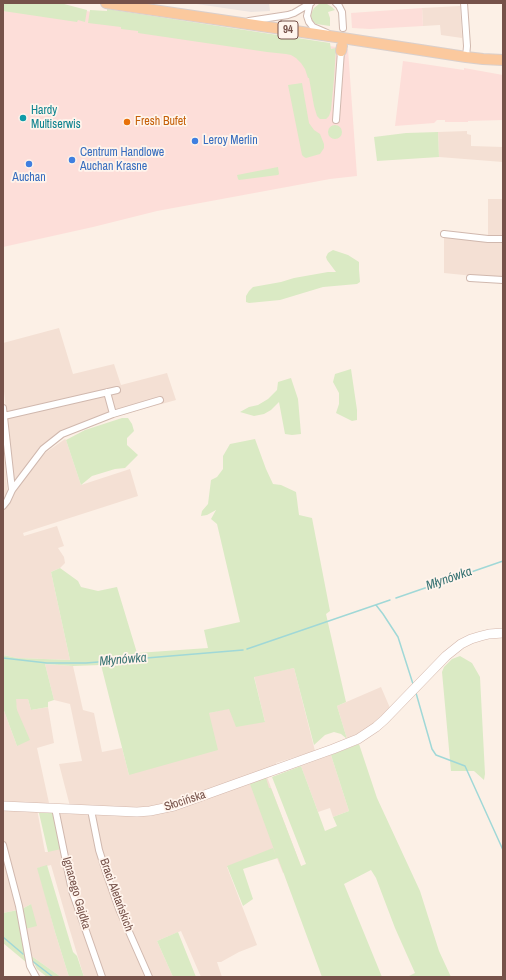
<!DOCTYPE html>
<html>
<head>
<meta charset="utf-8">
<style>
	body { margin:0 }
	#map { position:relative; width:506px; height:980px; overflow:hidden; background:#fcf0e6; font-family:"Archivo Narrow",sans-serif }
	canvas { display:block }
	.frame { position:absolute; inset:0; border:4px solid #76524a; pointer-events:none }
</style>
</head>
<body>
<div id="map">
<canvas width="506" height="980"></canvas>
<div class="frame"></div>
</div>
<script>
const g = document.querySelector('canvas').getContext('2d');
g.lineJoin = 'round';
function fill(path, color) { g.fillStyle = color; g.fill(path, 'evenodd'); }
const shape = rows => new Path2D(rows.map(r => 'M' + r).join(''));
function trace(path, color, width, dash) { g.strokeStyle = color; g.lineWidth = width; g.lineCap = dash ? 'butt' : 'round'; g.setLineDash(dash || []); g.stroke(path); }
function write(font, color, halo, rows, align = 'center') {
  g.font = font + ' "Archivo Narrow",sans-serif'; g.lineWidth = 3.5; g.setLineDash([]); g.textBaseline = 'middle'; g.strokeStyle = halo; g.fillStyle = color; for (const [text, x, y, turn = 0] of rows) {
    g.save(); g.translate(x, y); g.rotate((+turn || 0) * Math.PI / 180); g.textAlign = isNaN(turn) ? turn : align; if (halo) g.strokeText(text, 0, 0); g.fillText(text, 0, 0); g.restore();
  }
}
fill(shape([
	[460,6,462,38,441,35,440,25,423,26,422,8],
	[467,131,467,134,471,135,471,146,503,147,503,162,439,157,438,132],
	[488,199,503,199,503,237,488,238],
	[444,236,503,241,503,279,444,273],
	[59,328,73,374,114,364,121,385,167,373,176,400,100,421,65,433,43,449,15,487,3,383,3,343],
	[65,439,66,440,81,485,130,469,138,496,23,533,24,536,57,526,64,546,58,548,64,557,65,563,60,568,51,572,70,660,17,658,3,655,3,440,8,499,45,453],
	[45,664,73,666,83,710,94,713,102,752,122,748,129,775,209,713,230,708,265,722,254,676,294,668,315,751,276,763,278,772,267,777,301,866,283,873,277,858,227,867,257,945,239,952,221,962,217,962,222,977,201,977,181,931,157,941,173,977,84,977,68,924,51,865,38,868,55,932,69,977,61,977,30,955,25,929,31,904,22,909,3,913,3,708,17,746,17,710,15,699,28,699,31,710,48,707,54,743,37,748,49,803,36,804,45,852,48,852,54,814,72,814,59,764,82,761,70,704,54,700],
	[381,687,390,708,370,727,347,739,337,706],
	[331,755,349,811,333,817,330,808,318,812,301,766]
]), '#f4e0d4');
fill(shape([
	[3,3,79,10,293,40,348,49,357,176,330,179,157,211,93,227,3,247],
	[422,8,423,26,370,29,352,28,351,13],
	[403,61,464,70,464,68,503,75,503,120,468,121,468,122,445,122,445,120,437,120,434,123,395,126]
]), '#fdded9');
fill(shape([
	[190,3,269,3,270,11,251,12]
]), '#ece4e0');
fill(shape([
	[3,3,64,3,64,4,87,10,85,22,78,20,77,22,3,11],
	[319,4,327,4,332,7,335,10,328,12,330,18,330,26,316,24,312,20,311,16,312,12,314,8],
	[107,9,330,43,331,49,336,48,334,79,331,110,329,116,326,119,320,119,317,116,314,106,309,78,308,78,305,69,301,63,296,58,291,55,286,54,267,52,138,33,138,31,121,29,121,27,88,23,90,10,107,11],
	[302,83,309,123,314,130,320,134,324,144,324,148,320,154,306,158,304,157,302,155,288,85],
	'328 132a7 7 0 1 1 14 0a7 7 0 1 1-14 0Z',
	[438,132,439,157,377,161,374,137,406,133],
	[278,167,279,174,278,175,239,180,238,179,237,175],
	[333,250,348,255,359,262,359,270,360,282,357,284,323,287,280,300,249,303,246,302,246,296,249,291,253,287,281,282,294,278,328,272,336,272,327,260,326,257,328,253],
	[351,369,357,410,357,420,352,421,336,413,339,404,339,393,333,382,335,374],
	[291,378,298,399,301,434,292,435,285,434,279,402,271,410,264,414,254,416,240,412,249,407,258,405,268,399,277,390,278,382],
	[122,418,128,418,132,424,134,431,127,438,127,445,138,455,125,468,115,469,92,476,81,485,66,440,85,430],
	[255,439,266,469,273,484,281,485,296,492,299,515,312,518,330,611,326,614,346,702,337,706,347,739,341,734,334,732,325,735,314,745,294,668,254,677,265,722,236,727,229,709,209,713,218,750,129,775,101,665,73,666,45,664,54,700,48,702,48,707,31,710,28,699,16,699,17,710,30,740,17,746,3,708,3,655,17,658,70,660,51,572,60,568,78,581,81,587,98,591,117,587,137,653,208,648,204,630,240,622,217,524,211,519,216,510,207,515,201,516,202,511,208,504,211,480,217,477,223,469,223,456,230,444],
	[460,656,472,663,480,677,485,774,484,780,474,771,451,771,442,672,444,667,452,659],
	[359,744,377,798,420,891,439,951,451,977,407,977,415,973,395,928,376,878,371,870,344,884,382,977,322,977,278,858,243,869,253,899,243,906,227,866,273,848,276,855,250,784,266,778,269,788,271,788,301,866,306,864,272,777,301,766,325,831,337,826,333,817,349,811,331,755],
	[39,813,53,813,61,849,48,852],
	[47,865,73,952,77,956,84,977,69,977,55,932,37,868],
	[31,904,37,926,25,929,22,909],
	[18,910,27,963,3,943,3,913],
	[178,932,196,977,173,977,157,941],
	[30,955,61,977,47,977,37,969]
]), '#daeac4');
trace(shape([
	[396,598,503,561],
	[376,605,383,614,398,637,413,684],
	[247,649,390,600],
	[3,658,47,663,86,663,243,650],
	[416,693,432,749,436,755,465,766,503,850],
	[3,937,23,954],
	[31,960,53,977]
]), '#a0d8d7', 1.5);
const street = shape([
	[310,3,307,16,309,22,313,27,327,33],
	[336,3,339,6,342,12,343,28],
	[464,3,467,46,466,57],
	[249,21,288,15,294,13,311,3],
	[336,120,341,51],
	[444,234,488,239,503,239],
	[470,278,503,280],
	[107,392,113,414],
	[3,408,12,490],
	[4,416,117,390],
	[3,506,7,501,12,490,43,449,62,434,113,414,160,400],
	[55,808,72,891,102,977],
	[91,810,99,850,107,875,119,909,149,977],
	[3,845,19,906,30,966,36,977]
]);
const secondary = shape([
	[3,806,137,812,150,811,174,806,333,749,358,739,376,727,384,720,446,656,461,644,471,639,481,636,489,634,503,633]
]);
const primary = shape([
	[106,3,336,37,466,57,483,59,503,60],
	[341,51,342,46]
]);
trace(street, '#d0b8ae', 8);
trace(secondary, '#d3b7ac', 10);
trace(primary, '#d9cfcc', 12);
trace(street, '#fff', 6);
trace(secondary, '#fff', 9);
trace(primary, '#fbc99e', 10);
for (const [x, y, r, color] of [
	[23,118,4,"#0f9aa8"],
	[127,122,4,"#e8710a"],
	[195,141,4,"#3f7fe0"],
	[72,160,4,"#3f7fe0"],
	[29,164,4,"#3f7fe0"]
]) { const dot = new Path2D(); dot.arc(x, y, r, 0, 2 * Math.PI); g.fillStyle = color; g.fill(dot); trace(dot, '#fff4ec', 1.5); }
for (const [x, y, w] of [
	[288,30,20]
]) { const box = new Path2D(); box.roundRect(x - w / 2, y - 9, w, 18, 3); g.fillStyle = '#fff4ec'; g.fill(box); trace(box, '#76524a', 1); }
write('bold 11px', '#76524a', null, [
	["94",288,30]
]);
write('12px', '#0d838f', '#fff4ec', [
	["Hardy",31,111],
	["Multiserwis",31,125]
], 'left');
write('12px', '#c56008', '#fff4ec', [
	["Fresh Bufet",135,122]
], 'left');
write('12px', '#366cbe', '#fff4ec', [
	["Leroy Merlin",203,141],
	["Centrum Handlowe",80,153],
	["Auchan Krasne",80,167],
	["Auchan",29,178,"center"]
], 'left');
write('12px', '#76524a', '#fff4ec', [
	["Słocińska",185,801,-18],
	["Ignacego Gajdka",76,893,74],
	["Braci Aletańskich",116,895,70]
]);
write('italic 13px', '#3a7474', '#fff4ec', [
	["Młynówka",449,579,-19],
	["Młynówka",123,660,-5]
]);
</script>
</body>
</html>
